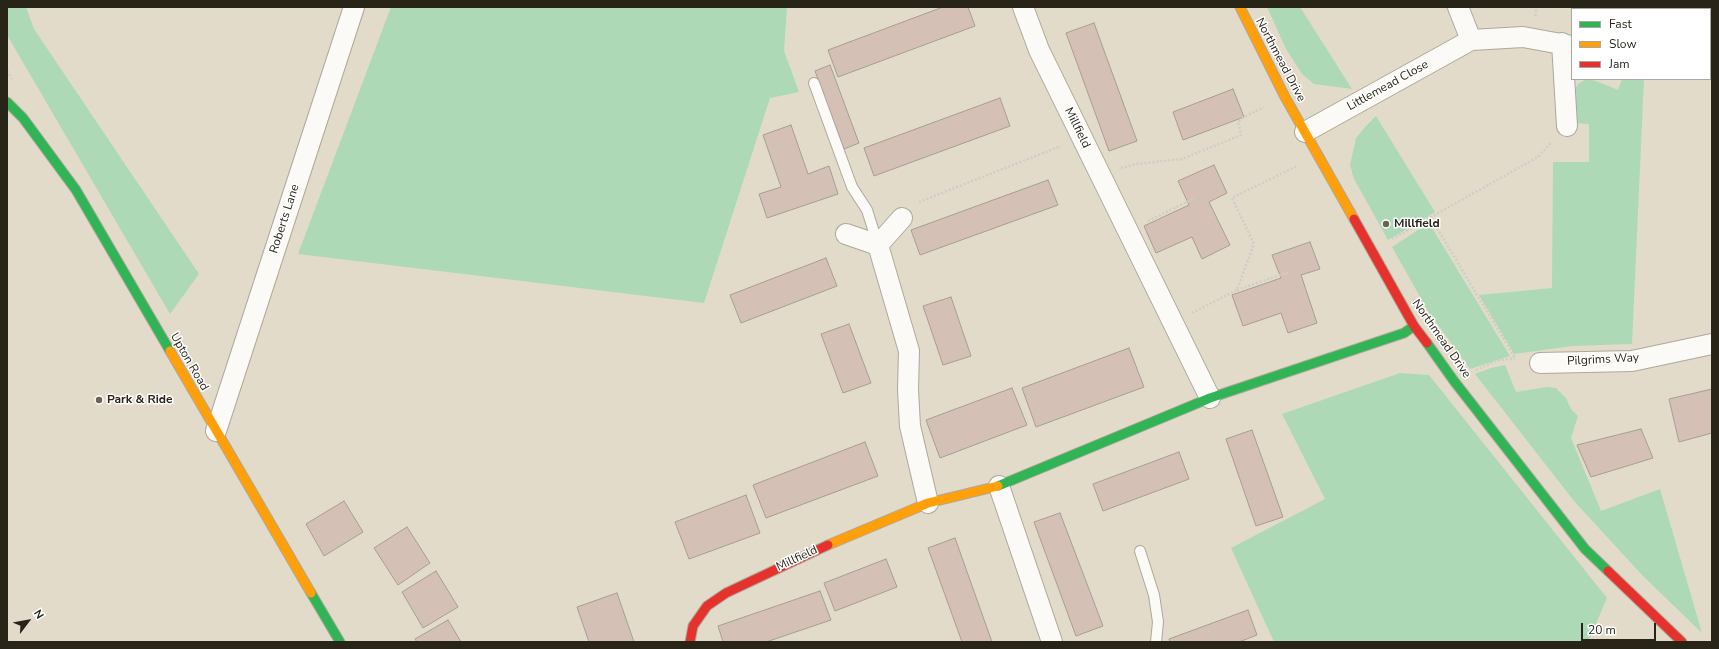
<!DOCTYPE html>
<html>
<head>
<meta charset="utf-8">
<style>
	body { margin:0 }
	#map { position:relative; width:1719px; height:649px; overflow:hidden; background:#e2dbca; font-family:"Nunito Sans",sans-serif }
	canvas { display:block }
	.frame { position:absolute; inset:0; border:8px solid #282418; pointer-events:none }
	.legend { position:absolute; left:1571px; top:8px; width:140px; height:72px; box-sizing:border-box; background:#fff; border:1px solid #a9a7a3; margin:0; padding:5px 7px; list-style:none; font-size:12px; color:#282418 }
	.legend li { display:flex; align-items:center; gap:8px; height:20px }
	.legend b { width:20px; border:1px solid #a9a7a3 }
	.north { position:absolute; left:8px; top:601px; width:40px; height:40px; -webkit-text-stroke:3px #fff; paint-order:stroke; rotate:58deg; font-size:11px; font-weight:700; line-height:16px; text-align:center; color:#282418 }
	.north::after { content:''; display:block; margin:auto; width:14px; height:18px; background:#282418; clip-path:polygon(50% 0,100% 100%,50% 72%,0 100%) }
	.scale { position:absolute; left:1581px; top:623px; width:75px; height:18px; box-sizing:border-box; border:2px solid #282418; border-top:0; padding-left:5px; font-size:12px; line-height:14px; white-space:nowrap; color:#282418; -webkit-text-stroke:3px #fff; paint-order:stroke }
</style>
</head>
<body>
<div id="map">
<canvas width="1719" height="649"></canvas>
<div class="frame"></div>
<ul class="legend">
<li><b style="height:5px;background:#30b455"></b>Fast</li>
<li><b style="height:5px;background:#ff9f0a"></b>Slow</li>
<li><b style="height:5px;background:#e5322d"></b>Jam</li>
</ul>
<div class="north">N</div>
<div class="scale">20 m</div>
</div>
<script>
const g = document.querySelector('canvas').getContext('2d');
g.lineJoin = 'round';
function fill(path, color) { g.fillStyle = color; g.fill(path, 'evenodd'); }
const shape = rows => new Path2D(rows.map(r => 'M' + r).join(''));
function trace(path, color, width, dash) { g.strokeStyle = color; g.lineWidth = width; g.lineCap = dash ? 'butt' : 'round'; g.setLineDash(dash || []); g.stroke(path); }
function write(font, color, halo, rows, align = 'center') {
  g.font = font + ' "Nunito Sans",sans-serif'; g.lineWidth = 3; g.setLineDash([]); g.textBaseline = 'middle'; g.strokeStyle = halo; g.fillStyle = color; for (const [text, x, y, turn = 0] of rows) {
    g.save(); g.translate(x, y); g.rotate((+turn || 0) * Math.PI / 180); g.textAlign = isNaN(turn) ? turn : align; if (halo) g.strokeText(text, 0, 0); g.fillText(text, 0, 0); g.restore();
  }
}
fill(shape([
	[7,7,26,7,34,29,199,274,170,314,7,35],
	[391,7,787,7,784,51,799,92,770,98,704,303,298,254],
	[1267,7,1300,7,1352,89,1314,84,1302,74,1286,49],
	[1586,79,1596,81,1618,90,1622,79,1644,79,1632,344,1572,346,1514,354,1479,295,1552,288,1553,162,1589,162,1589,124,1574,123,1573,93,1578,84],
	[1376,116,1435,212,1388,240,1354,179,1350,165,1356,138,1366,126],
	[1429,223,1510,356,1470,369,1428,311,1392,247],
	[1505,365,1516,392,1547,387,1556,388,1566,398,1571,409,1578,416,1571,438,1601,511,1660,489,1702,633,1643,576,1574,501,1475,374,1491,368],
	[1400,373,1429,375,1607,598,1588,642,1274,642,1231,548,1325,499,1282,414]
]), '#add9b7');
const building = shape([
	[943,7,968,7,975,26,838,77,828,50,943,7],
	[1094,23,1137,141,1109,151,1066,33,1094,23],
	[830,65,859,143,844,149,815,71,830,65],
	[1233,89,1244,117,1183,140,1173,112,1233,89],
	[1000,98,1010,126,874,176,864,148,1000,98],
	[791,125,808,174,829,166,838,194,767,218,759,194,781,187,763,135,791,125],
	[1214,165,1227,193,1209,202,1230,245,1202,259,1192,237,1156,253,1144,226,1189,205,1178,181,1214,165],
	[1048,180,1058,205,920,255,911,230,1048,180],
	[1310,242,1320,269,1301,275,1317,323,1288,333,1281,313,1243,326,1232,295,1281,278,1272,255,1310,242],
	[826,258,837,286,741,323,730,295,826,258],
	[951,297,971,356,943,365,923,306,951,297],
	[849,324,871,383,843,393,821,334,849,324],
	[1129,348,1144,387,1036,427,1022,388,1129,348],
	[1012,388,1027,425,940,458,926,420,1012,388],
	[1712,389,1712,433,1679,442,1669,399,1712,389],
	[1641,429,1653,458,1591,477,1577,445,1641,429],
	[1252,430,1283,517,1256,526,1226,439,1252,430],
	[865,442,878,476,766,518,753,485,865,442],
	[1179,452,1189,479,1103,511,1093,484,1179,452],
	[746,495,760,533,689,559,675,522,746,495],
	[344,501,363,532,324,556,306,524,344,501],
	[1060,513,1103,626,1076,636,1034,522,1060,513],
	[407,527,430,563,398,585,374,548,407,527],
	[955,538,992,642,962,642,928,548,955,538],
	[886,559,897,587,835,611,824,583,886,559],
	[436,571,458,607,423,628,402,592,436,571],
	[820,591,831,620,766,642,723,642,718,626,820,591],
	[617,593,634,642,589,642,577,607,617,593],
	[1248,610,1257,635,1239,642,1170,642,1169,639,1248,610],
	[448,620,461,642,417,642,415,639,448,620]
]);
fill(building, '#d5c0b5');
trace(building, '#a69d94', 1);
const lane = shape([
	[814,83,852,187,867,210,878,245],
	[1140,551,1154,595,1158,622,1156,642]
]);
const street = shape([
	[1023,7,1039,50,1210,398],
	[1458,7,1471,40],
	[1562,43,1567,126],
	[1305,132,1471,40,1523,37,1572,46],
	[902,218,878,245,909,351,908,390,910,426,928,503],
	[846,234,878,245],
	[1540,363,1632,361,1712,344],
	[216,431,354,7],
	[999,486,1052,642]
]);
const fast = shape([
	[7,102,23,118,76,190,170,351],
	[1427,343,1454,381,1585,549,1608,571],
	[998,486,1210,398,1404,333,1414,326],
	[311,593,340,642]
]);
const slow = shape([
	[1240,7,1285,97,1354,219],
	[170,351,311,593],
	[828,545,928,503,998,486]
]);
const jam = shape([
	[1354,219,1414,326,1427,343],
	[1608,571,1682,642],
	[690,642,693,626,707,606,726,593,828,545]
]);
trace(lane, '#aea89b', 12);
trace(street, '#aea89b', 22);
trace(fast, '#aea89b', 11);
trace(slow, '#aea89b', 11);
trace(jam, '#aea89b', 11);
trace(shape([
	[1596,9,1596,7],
	[1535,16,1537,7],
	[7,71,12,79],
	[1121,168,1136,164,1182,159,1241,135,1238,122,1244,117,1264,107],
	[919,202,1061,146],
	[1431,218,1515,358],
	[1148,221,1195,198],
	[1392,239,1538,157,1552,142],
	[1237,290,1289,272],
	[1192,313,1237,290,1254,244,1232,198,1297,166],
	[1476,370,1496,361,1515,358]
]), '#cfcdc8', 2.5, [2, 2]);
trace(lane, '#fbfaf7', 10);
trace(street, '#fbfaf7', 20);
trace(fast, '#30b455', 9);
trace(slow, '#ff9f0a', 9);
trace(jam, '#e5322d', 9);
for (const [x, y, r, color] of [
	[1386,224,4,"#696456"],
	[99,400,4,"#696456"]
]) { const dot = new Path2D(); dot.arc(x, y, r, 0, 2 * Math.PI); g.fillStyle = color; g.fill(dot); trace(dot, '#fff', 1.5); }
write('12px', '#282418', '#fff', [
	["Northmead Drive",1280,60,62],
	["Littlemead Close",1388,86,-29],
	["Millfield",1077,128,64],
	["Roberts Lane",285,219,-72],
	["Northmead Drive",1441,339,55],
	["Pilgrims Way",1603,360,-3],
	["Upton Road",189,362,60],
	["Millfield",797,559,-25]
]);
write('bold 12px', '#282418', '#fff', [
	["Millfield",1394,224],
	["Park & Ride",107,400]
], 'left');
</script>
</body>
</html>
